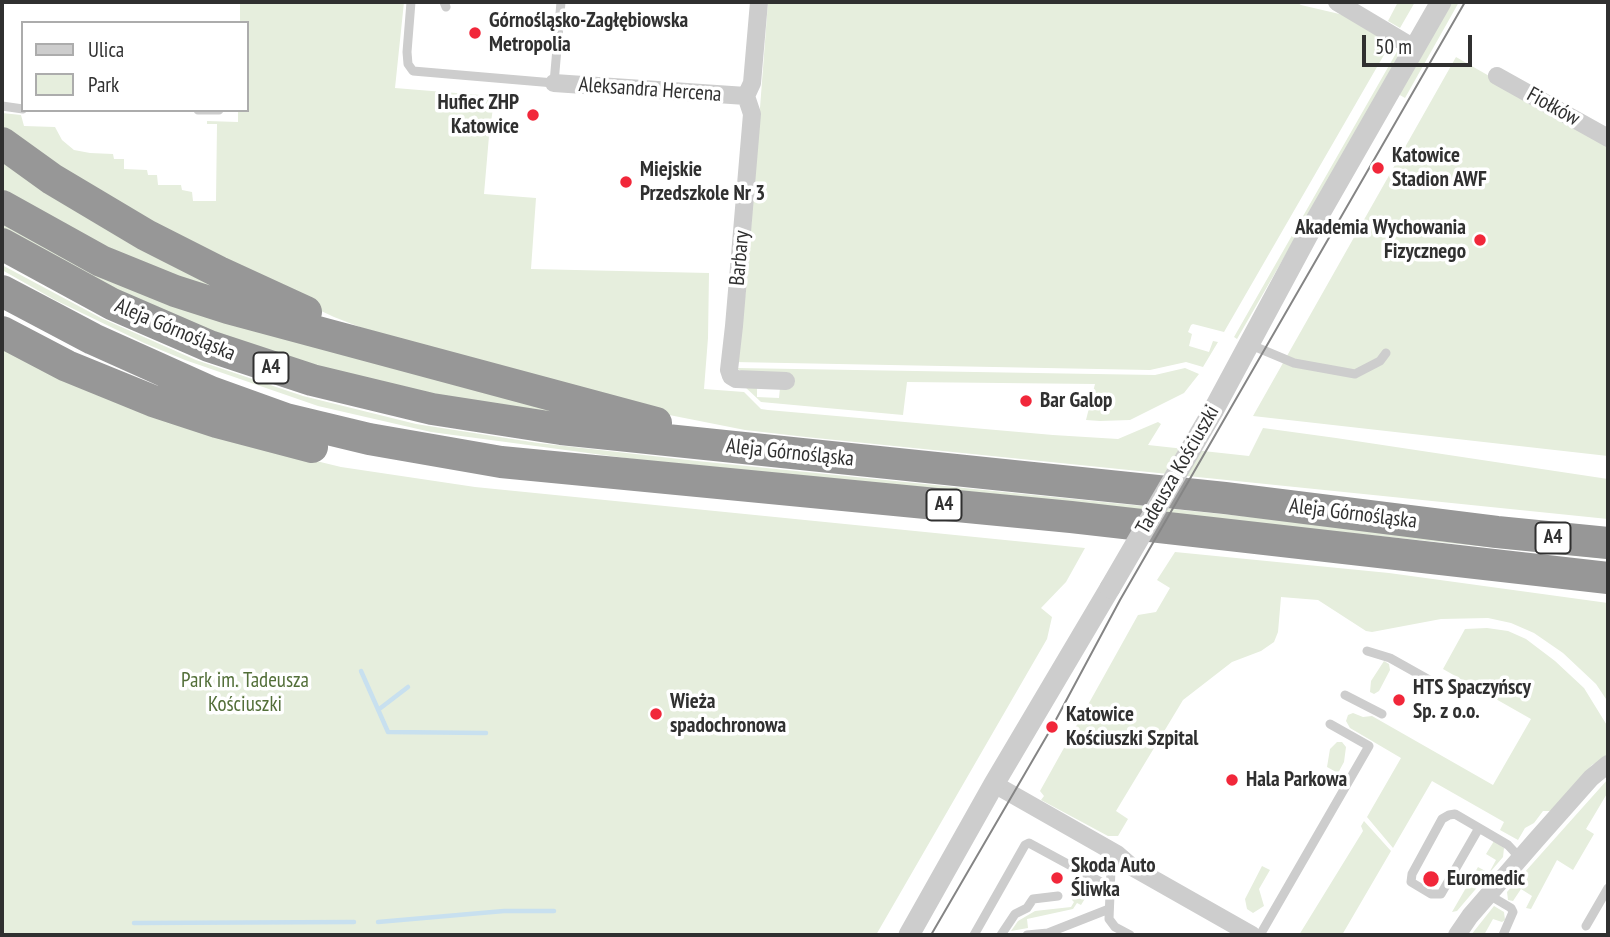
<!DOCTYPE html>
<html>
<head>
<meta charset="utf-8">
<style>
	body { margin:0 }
	#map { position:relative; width:1610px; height:937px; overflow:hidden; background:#fff; font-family:"PT Sans Narrow",sans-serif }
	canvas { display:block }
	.frame { position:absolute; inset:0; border:4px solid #303030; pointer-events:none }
	.legend { position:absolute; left:21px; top:21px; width:228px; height:91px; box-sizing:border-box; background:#fff; border:2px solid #acacac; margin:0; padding:9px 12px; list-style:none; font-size:21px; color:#303030 }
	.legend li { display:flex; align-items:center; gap:14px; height:35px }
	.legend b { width:35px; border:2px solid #acacac }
	.scale { position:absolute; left:1362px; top:35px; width:110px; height:32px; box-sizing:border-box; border:4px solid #303030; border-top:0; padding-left:9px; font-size:21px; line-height:24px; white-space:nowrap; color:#303030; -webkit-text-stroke:5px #fff; paint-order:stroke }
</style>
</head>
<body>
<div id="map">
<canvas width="1610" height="937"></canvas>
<div class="frame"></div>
<ul class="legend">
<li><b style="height:9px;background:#cdcdcd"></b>Ulica</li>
<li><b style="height:19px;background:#e6eedd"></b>Park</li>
</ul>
<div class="scale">50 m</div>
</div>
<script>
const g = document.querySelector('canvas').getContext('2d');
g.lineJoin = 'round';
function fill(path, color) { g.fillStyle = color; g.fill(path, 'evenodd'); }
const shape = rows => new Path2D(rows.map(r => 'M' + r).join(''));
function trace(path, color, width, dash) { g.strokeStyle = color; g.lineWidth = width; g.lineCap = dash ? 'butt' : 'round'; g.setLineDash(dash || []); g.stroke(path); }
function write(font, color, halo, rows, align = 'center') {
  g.font = font + ' "PT Sans Narrow",sans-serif'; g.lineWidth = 7; g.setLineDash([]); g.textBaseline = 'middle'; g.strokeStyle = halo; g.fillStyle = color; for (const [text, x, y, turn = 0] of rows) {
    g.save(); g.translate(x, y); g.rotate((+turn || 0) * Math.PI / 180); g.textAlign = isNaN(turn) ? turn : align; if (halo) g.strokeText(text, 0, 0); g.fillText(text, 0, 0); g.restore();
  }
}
fill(shape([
	[240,2,404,2,395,88,517,98,517,102,494,101,489,136,484,194,536,198,531,269,709,273,708,338,704,389,744,392,761,409,768,410,1053,435,1118,439,1158,422,1161,424,1148,445,1249,456,1263,428,1336,438,1608,479,1608,519,806,437,745,430,644,410,375,333,334,317,221,264,2,135,2,113,21,115,24,126,55,127,62,140,74,150,90,153,113,154,114,159,124,159,124,169,147,170,148,175,157,175,158,185,181,185,182,190,192,192,193,201,216,201,217,124,207,124,207,121,238,122,238,110,247,110,247,23,240,23],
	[768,2,1296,2,1301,5,1348,16,1392,41,1224,332,1193,324,1191,325,1188,332,1192,334,1189,346,1209,352,1213,341,1218,342,1203,367,1186,362,1150,370,734,362,742,322,747,280],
	[1398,2,1415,2,1400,28,1388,21],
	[1450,2,1459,2,1405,98,1398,94],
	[1399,48,1403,51,1237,339,1234,337],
	[1456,57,1608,144,1608,456,1253,416],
	[2,153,266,304,189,287,2,195],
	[2,215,587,418,419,393,254,348,122,294,45,254,2,228],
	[2,265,101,318,196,360,303,396,416,424,538,443,697,461,1608,553,1608,559,700,468,431,432,318,406,185,360,144,343,55,300,2,270],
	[2,346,238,442,341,467,475,487,1085,548,1066,582,1041,608,1052,617,1047,639,876,935,2,935],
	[736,368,1155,375,1185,368,1199,374,1184,393,1130,420,1100,421,1086,420,1095,384,907,382,903,415,761,402,744,386,757,387,757,397,779,398,780,388,792,388,792,375,745,373],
	[1175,552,1389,573,1608,603,1608,702,1596,684,1563,653,1534,633,1511,623,1488,618,1441,619,1372,632,1366,631,1318,600,1281,597,1278,632,1274,642,1261,651,1232,662,1183,700,1116,811,1128,819,1118,836,1108,836,1041,800,1044,796,1040,791,1138,615,1156,612,1170,588,1157,580],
	[1487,628,1508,631,1526,639,1555,661,1584,688,1608,727,1608,756,1592,765,1552,811,1543,811,1534,823,1525,828,1518,840,1500,830,1504,822,1432,781,1393,848,1367,817,1401,758,1350,728,1346,721,1348,715,1353,713,1363,717,1372,716,1493,785,1531,719,1443,669,1465,629],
	[1384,661,1389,664,1390,670,1379,691,1374,694,1370,692,1371,681],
	[1337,742,1342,742,1346,747,1344,762,1338,773,1327,767,1330,749],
	[1608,779,1608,792,1586,829,1594,834,1573,870,1557,860,1531,909,1526,908,1532,896,1521,889,1513,901,1508,900,1507,892],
	[1364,821,1391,851,1342,935,1299,935,1363,831,1361,826],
	[1494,841,1504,848,1503,857,1457,911,1452,912,1478,867,1489,873,1496,860,1486,854],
	[1262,866,1270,870,1259,889,1264,906,1253,913,1247,909,1245,899],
	[1084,879,1094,884,1081,905,1077,903,1073,909,1027,919,1028,928,1011,931,1018,921,1035,911,1071,907,1074,902,1072,900],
	[1494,906,1504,912,1505,920,1502,922,1493,919,1484,935,1471,935]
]), '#e6eedd');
trace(shape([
	[361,671,388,732,486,733],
	[378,710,408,687],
	[378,922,504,911,554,911],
	[134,923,354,922]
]), '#c8e0ef', 4.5);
trace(shape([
	[411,2,407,52,408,64,413,71,554,83,561,2],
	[444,2,446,7],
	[2,106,23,109],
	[198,110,219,110],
	[1251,345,1294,363,1355,374,1380,361,1386,353],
	[1367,651,1390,658,1431,681],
	[1345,695,1382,714],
	[1479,828,1441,894,1431,894,1411,882,1412,874,1442,819,1449,815,1455,814,1479,828,1508,845,1520,858],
	[1117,854,1111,869,1109,919,1115,927,1130,935],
	[1489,895,1511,908,1513,912,1503,935],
	[1586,926,1608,888],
	[974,935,1025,845,1029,843,1110,887],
	[1001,935,1015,914,1027,908,1033,899,1058,896],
	[1027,935,1048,933,1109,909],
	[1260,935,1369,746,1330,724]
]), '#cdcdcd', 9);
trace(shape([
	[1337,2,1414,48],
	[1497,76,1608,138],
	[554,83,746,96],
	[746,96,752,114,734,326,729,370,731,376,736,379,786,381],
	[746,96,752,83,759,2],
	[994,784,1117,854,1132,867,1252,935],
	[1457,935,1470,916,1536,840,1591,778,1608,764]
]), '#cdcdcd', 18);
trace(shape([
	[1213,411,1312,227,1441,2],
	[909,935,994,784,1110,588]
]), '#cdcdcd', 21);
trace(shape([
	[2,143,52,179,146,235,219,272,306,312],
	[2,206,101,261,175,291,228,308,656,423],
	[2,244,112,304,209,346,312,380,432,409,561,429,1225,498,1497,532,1608,543],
	[2,291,93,339,211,392,286,419,369,439,501,462,1071,517,1608,578],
	[2,332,67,366,153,401,217,422,312,447]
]), '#979797', 32);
trace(shape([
	[931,935,1052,727,1120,600,1465,2]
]), '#858585', 2);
trace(shape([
	[1110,588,1213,411]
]), '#cdcdcd', 21);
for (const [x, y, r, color] of [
	[475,33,7,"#f1273a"],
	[533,115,7,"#f1273a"],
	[1378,168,7,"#f1273a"],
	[626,182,7,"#f1273a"],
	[1480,240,7,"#f1273a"],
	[1026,401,7,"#f1273a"],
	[1399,700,7,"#f1273a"],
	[656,714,7,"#f1273a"],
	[1052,727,7,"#f1273a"],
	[1232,780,7,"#f1273a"],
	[1057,878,7,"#f1273a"],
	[1431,879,9,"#f1273a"]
]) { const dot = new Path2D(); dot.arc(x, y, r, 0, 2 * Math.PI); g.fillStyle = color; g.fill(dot); trace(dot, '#fff', 2.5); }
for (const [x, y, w] of [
	[271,368,35],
	[944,505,35],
	[1553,538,35]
]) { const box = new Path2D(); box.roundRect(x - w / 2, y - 15.5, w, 31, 5); g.fillStyle = '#fff'; g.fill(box); trace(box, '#303030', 2); }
write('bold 19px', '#303030', null, [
	["A4",271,368],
	["A4",944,505],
	["A4",1553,538]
]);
write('bold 21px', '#303030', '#fff', [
	["Górnośląsko-Zagłębiowska",489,21],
	["Metropolia",489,45],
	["Hufiec ZHP",519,103,"right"],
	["Katowice",519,127,"right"],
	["Katowice",1392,156],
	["Stadion AWF",1392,180],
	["Miejskie",640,170],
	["Przedszkole Nr 3",640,194],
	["Akademia Wychowania",1466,228,"right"],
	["Fizycznego",1466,252,"right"],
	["Bar Galop",1040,401],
	["HTS Spaczyńscy",1413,688],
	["Sp. z o.o.",1413,712],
	["Wieża",670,702],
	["spadochronowa",670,726],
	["Katowice",1066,715],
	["Kościuszki Szpital",1066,739],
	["Hala Parkowa",1246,780],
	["Skoda Auto",1071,866],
	["Śliwka",1071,890],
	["Euromedic",1447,879]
], 'left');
write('21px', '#303030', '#fff', [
	["Aleksandra Hercena",650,90,4],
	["Fiołków",1553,107,29],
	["Barbary",740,258,-85],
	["Aleja Górnośląska",175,330,23],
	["Aleja Górnośląska",790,453,6],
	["Tadeusza Kościuszki",1178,470,-60],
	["Aleja Górnośląska",1353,514,7]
]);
write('21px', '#536f39', '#fff', [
	["Park im. Tadeusza",245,681],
	["Kościuszki",245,705]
]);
</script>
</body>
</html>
